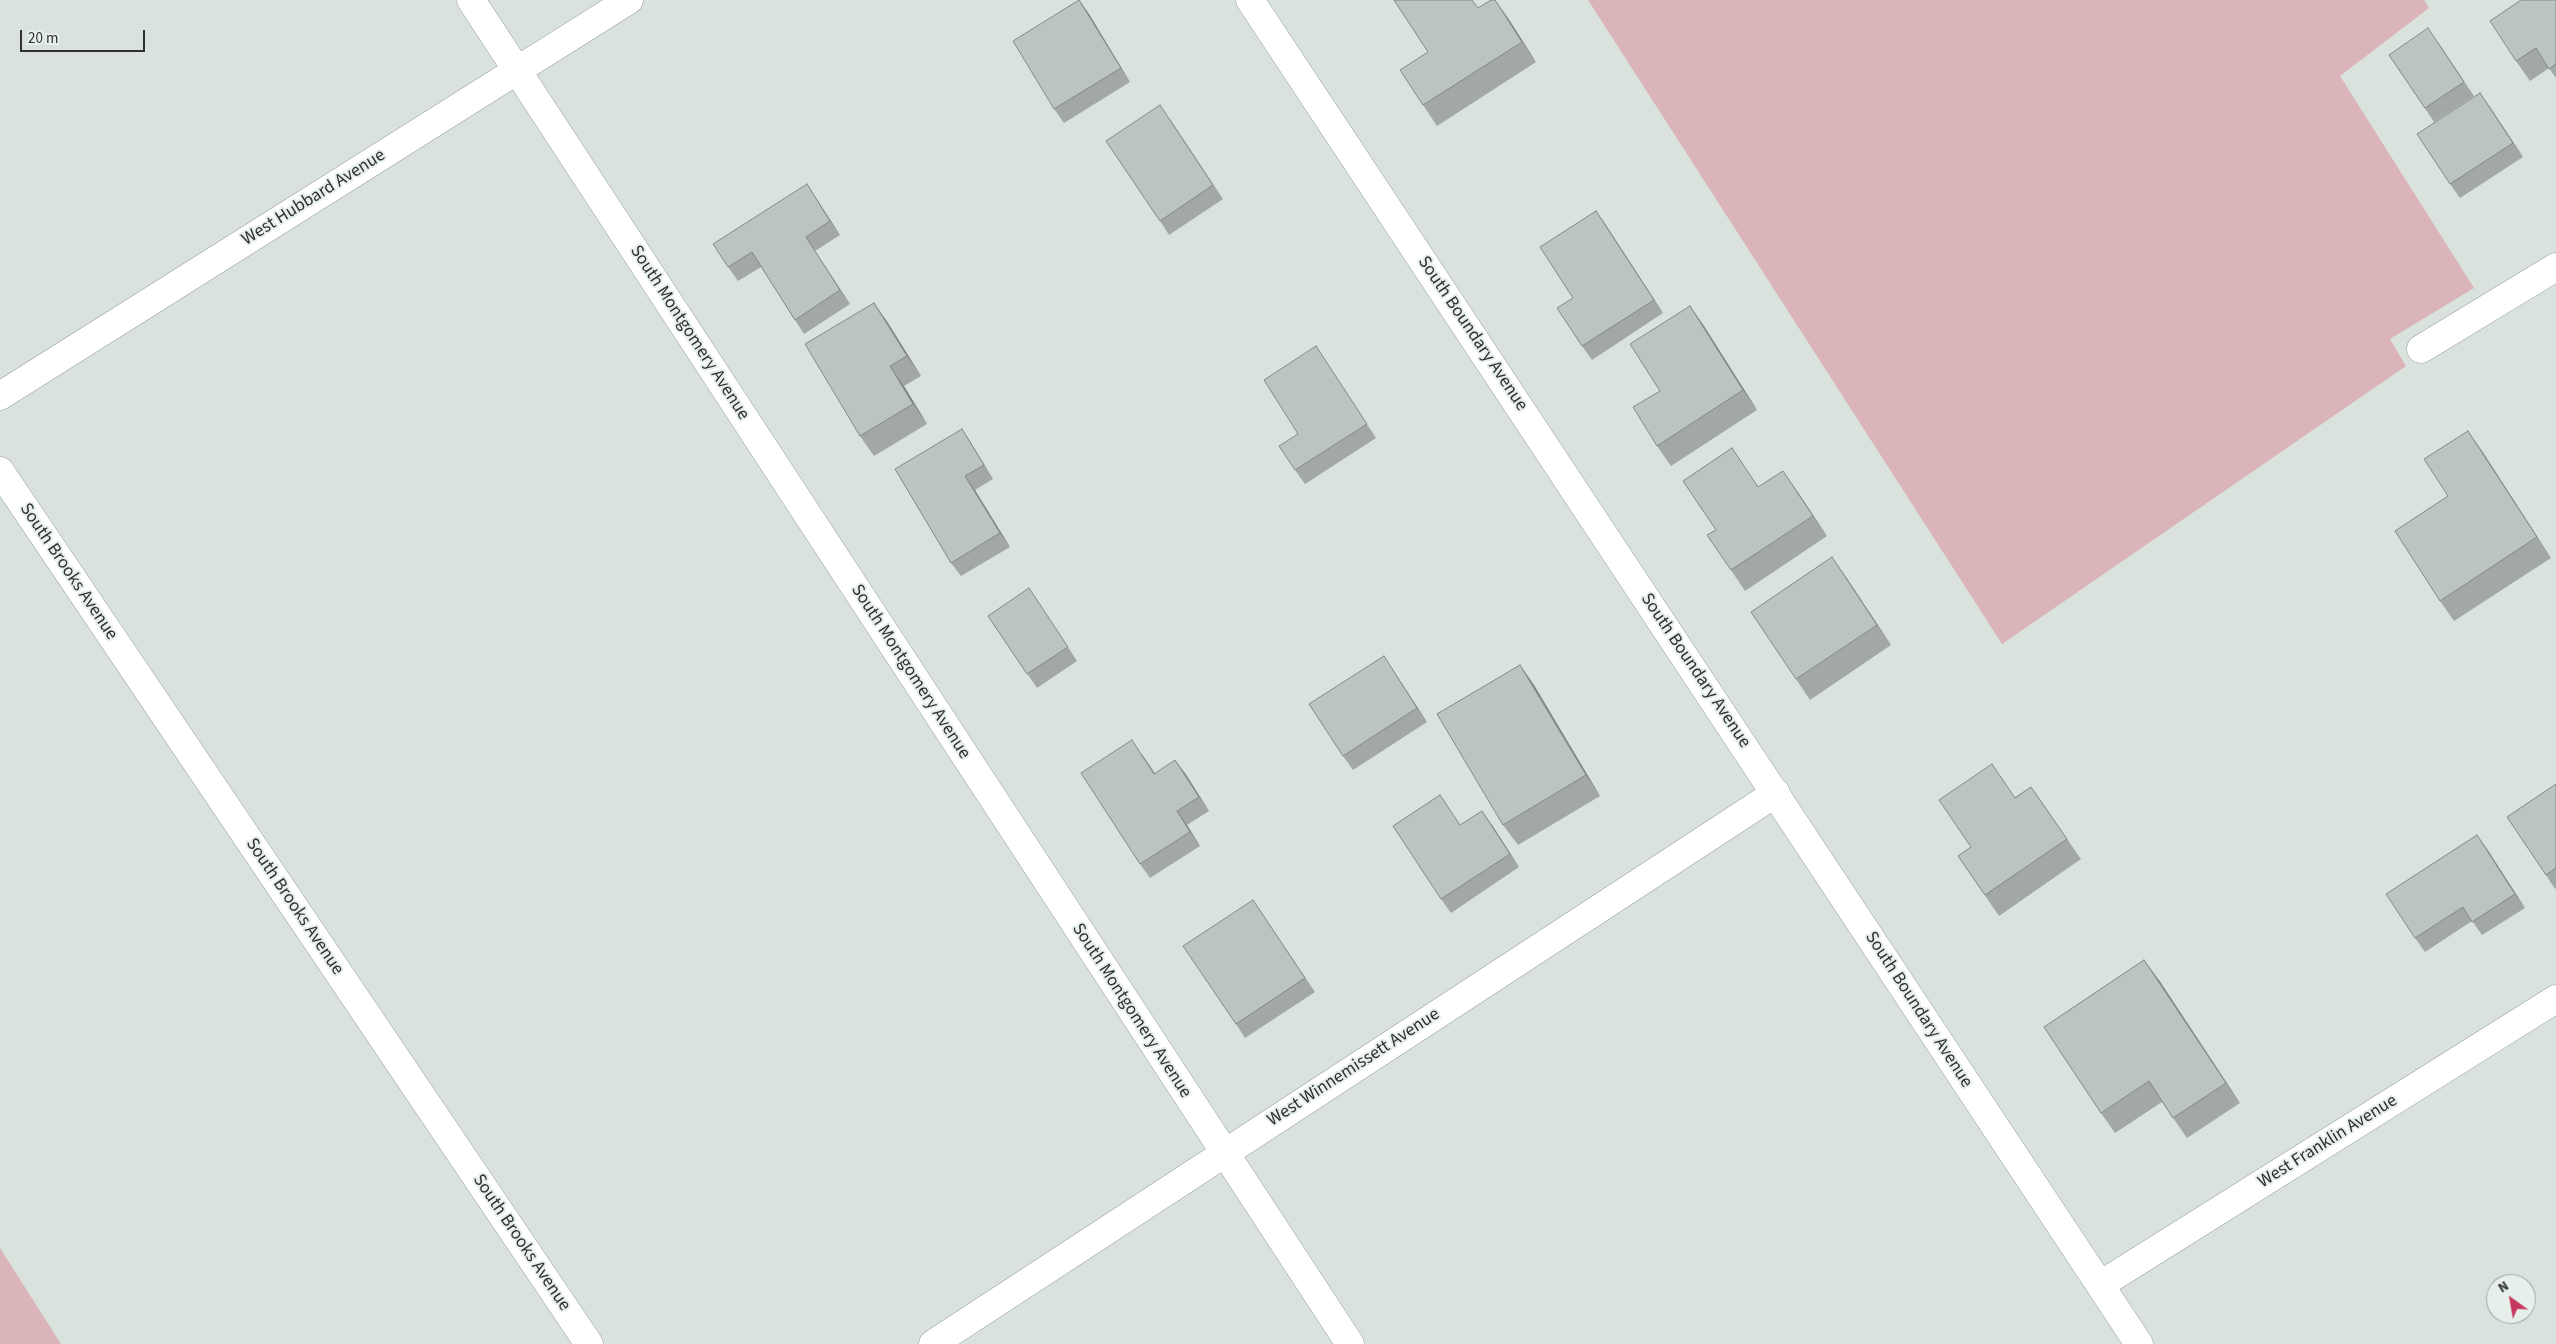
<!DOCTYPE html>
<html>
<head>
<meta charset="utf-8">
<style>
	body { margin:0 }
	#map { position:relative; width:2556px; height:1344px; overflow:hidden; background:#dae2dd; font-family:"Source Sans 3",sans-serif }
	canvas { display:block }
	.north { position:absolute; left:2486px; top:1274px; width:50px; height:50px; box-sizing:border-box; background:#e7efea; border:1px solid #9da39f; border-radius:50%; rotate:328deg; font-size:14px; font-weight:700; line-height:20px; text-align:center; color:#2e312f }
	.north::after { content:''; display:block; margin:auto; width:18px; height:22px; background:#c7385e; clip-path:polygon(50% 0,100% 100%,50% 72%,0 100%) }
	.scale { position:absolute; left:20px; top:30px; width:125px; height:22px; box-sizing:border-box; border:2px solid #2e312f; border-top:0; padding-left:6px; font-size:15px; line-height:18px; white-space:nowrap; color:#2e312f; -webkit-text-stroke:4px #e7efea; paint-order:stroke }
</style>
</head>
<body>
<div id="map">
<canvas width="2556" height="1344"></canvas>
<div class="north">N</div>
<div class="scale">20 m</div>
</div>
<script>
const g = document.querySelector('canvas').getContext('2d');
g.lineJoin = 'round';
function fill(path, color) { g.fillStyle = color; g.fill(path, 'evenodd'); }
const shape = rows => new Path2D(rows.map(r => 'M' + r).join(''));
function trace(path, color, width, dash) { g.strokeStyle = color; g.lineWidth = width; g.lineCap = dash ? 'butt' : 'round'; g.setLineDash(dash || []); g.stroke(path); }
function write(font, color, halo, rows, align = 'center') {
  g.font = font + ' "Source Sans 3",sans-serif'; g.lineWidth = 4; g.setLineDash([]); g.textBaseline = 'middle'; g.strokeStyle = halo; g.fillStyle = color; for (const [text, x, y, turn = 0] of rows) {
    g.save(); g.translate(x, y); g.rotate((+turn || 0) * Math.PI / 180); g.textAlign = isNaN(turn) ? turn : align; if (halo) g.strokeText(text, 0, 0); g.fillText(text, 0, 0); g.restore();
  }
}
fill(shape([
	[1588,0,2424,0,2429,8,2340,76,2474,288,2390,339,2406,366,2002,644],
	[0,1248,61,1344,0,1344]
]), '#dab4b9');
const minor = shape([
	[471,0,1350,1344],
	[1250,0,2139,1344],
	[2421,349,2556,267],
	[0,396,629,0],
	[0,471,589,1344],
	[2100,1285,2556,999],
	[933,1344,1776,793]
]);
trace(minor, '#9aa29d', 29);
trace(minor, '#fff', 28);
fill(shape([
	[1079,0,1089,14,1130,82,1064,123,1054,109],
	[2556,0,2556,78,2549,68,2530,81,2516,61],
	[1478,8,1508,18,1536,62,1437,126,1423,105,1428,52],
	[2438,42,2474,96,2434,122,2389,55],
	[2480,93,2523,157,2460,198,2450,184],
	[1170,119,1223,199,1169,235,1160,221],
	[816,198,840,235,815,251,850,304,804,334,761,267,738,281,728,267],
	[1596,211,1663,313,1592,360,1582,346,1573,298],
	[874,303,888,323,921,376,904,386,927,424,874,456,860,436],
	[1690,306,1704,326,1757,410,1671,466,1657,446,1660,391],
	[1325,360,1376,438,1305,484,1295,470,1298,434],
	[962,429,971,443,993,479,975,490,1010,547,961,576,951,563],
	[1732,448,1758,487,1797,491,1827,536,1745,591,1731,570,1716,530],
	[2482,451,2551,558,2454,621,2440,601,2448,496],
	[1846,577,1891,645,1810,700,1796,679],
	[1029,588,1077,661,1037,688,988,616],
	[1520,665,1534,685,1600,796,1518,845,1503,825],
	[1393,670,1427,722,1353,770,1343,756],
	[1142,754,1155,773,1185,773,1209,811,1187,825,1200,846,1150,878,1140,864],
	[2556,784,2556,888,2555,889,2546,875],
	[2031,787,2081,859,1999,916,1958,856,1971,847,2015,797],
	[1461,825,1492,825,1519,867,1451,913,1441,899],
	[2487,849,2525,908,2482,935,2472,921,2425,952,2415,938],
	[1253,900,1315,992,1245,1038,1236,1024],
	[2159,980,2240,1103,2187,1138,2162,1102,2115,1133,2101,1113]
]), '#a2a9a4');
fill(shape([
	[1079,0,1089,14,1130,82,1121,68],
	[1495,0,1508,18,1536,62,1522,42],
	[2480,93,2490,107,2523,157,2513,143],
	[807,184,816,198,840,235,830,221],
	[1596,211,1606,225,1663,313,1654,300],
	[806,237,815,251,850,304,840,290],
	[874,303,888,323,921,376,907,356],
	[1690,306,1704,326,1757,410,1743,390],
	[890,366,904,386,927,424,913,404],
	[962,429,971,443,993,479,984,465],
	[2468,431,2482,451,2551,558,2537,537],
	[1783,471,1797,491,1827,536,1813,516],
	[965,476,975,490,1010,547,1000,533],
	[1832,557,1846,577,1891,645,1877,625],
	[1384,656,1393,670,1427,722,1417,708],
	[1520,665,1534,685,1600,796,1586,775],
	[1175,760,1185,773,1209,811,1199,797],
	[1177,811,1187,825,1200,846,1190,832],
	[1482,811,1492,825,1519,867,1510,854],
	[2477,835,2487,849,2525,908,2515,894],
	[2144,960,2159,980,2240,1103,2226,1083]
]), '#848986');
const building = shape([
	[1079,0,1121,68,1054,109,1013,41,1079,0],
	[1394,0,1472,0,1478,8,1491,0,1495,0,1522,42,1423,105,1400,70,1428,52,1394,0],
	[2521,0,2556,0,2556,64,2549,69,2536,48,2516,61,2490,21,2521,0],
	[2428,28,2464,82,2425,108,2389,55,2428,28],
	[2480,93,2513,143,2450,184,2417,134,2480,93],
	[1160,105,1213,185,1160,221,1106,141,1160,105],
	[807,184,830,221,806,237,840,290,795,320,752,252,728,267,713,244,807,184],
	[1596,211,1654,300,1582,346,1557,308,1573,298,1540,247,1596,211],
	[874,303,907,356,890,366,913,404,860,436,805,344,874,303],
	[1690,306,1743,390,1657,446,1633,407,1660,391,1630,344,1690,306],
	[1316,346,1367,424,1295,470,1279,446,1298,434,1264,380,1316,346],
	[962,429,984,465,965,476,1000,533,951,563,895,469,962,429],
	[2468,431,2537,537,2440,601,2395,531,2448,496,2424,459,2468,431],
	[1732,448,1758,487,1783,471,1813,516,1731,570,1707,535,1716,530,1683,481,1732,448],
	[1832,557,1877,625,1796,679,1751,612,1832,557],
	[1029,588,1068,647,1027,674,988,616,1029,588],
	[1384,656,1417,708,1343,756,1309,704,1384,656],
	[1520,665,1586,775,1503,825,1437,714,1520,665],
	[1132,740,1154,774,1175,760,1199,797,1177,811,1190,832,1140,864,1081,773,1132,740],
	[1992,764,2015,798,2031,787,2067,839,1985,895,1958,856,1971,847,1939,800,1992,764],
	[2556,784,2556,868,2546,875,2507,817,2556,784],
	[1440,795,1460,825,1482,811,1510,854,1441,899,1393,826,1440,795],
	[2477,835,2515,894,2472,922,2463,907,2415,938,2386,894,2477,835],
	[1253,900,1305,978,1236,1024,1183,946,1253,900],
	[2144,960,2226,1083,2173,1118,2149,1081,2101,1113,2044,1027,2144,960]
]);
fill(building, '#bcc4bf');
trace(building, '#848986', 1);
write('18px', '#2e312f', '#e7efea', [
	["West Hubbard Avenue",314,198,-32],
	["South Montgomery Avenue",689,333,57],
	["South Boundary Avenue",1472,334,56],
	["South Brooks Avenue",68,572,56],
	["South Boundary Avenue",1695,671,56],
	["South Montgomery Avenue",910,672,57],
	["South Brooks Avenue",294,907,56],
	["South Boundary Avenue",1918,1010,57],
	["South Montgomery Avenue",1131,1011,57],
	["West Winnemissett Avenue",1354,1068,-33],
	["West Franklin Avenue",2328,1142,-32],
	["South Brooks Avenue",521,1243,56]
]);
</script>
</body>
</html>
